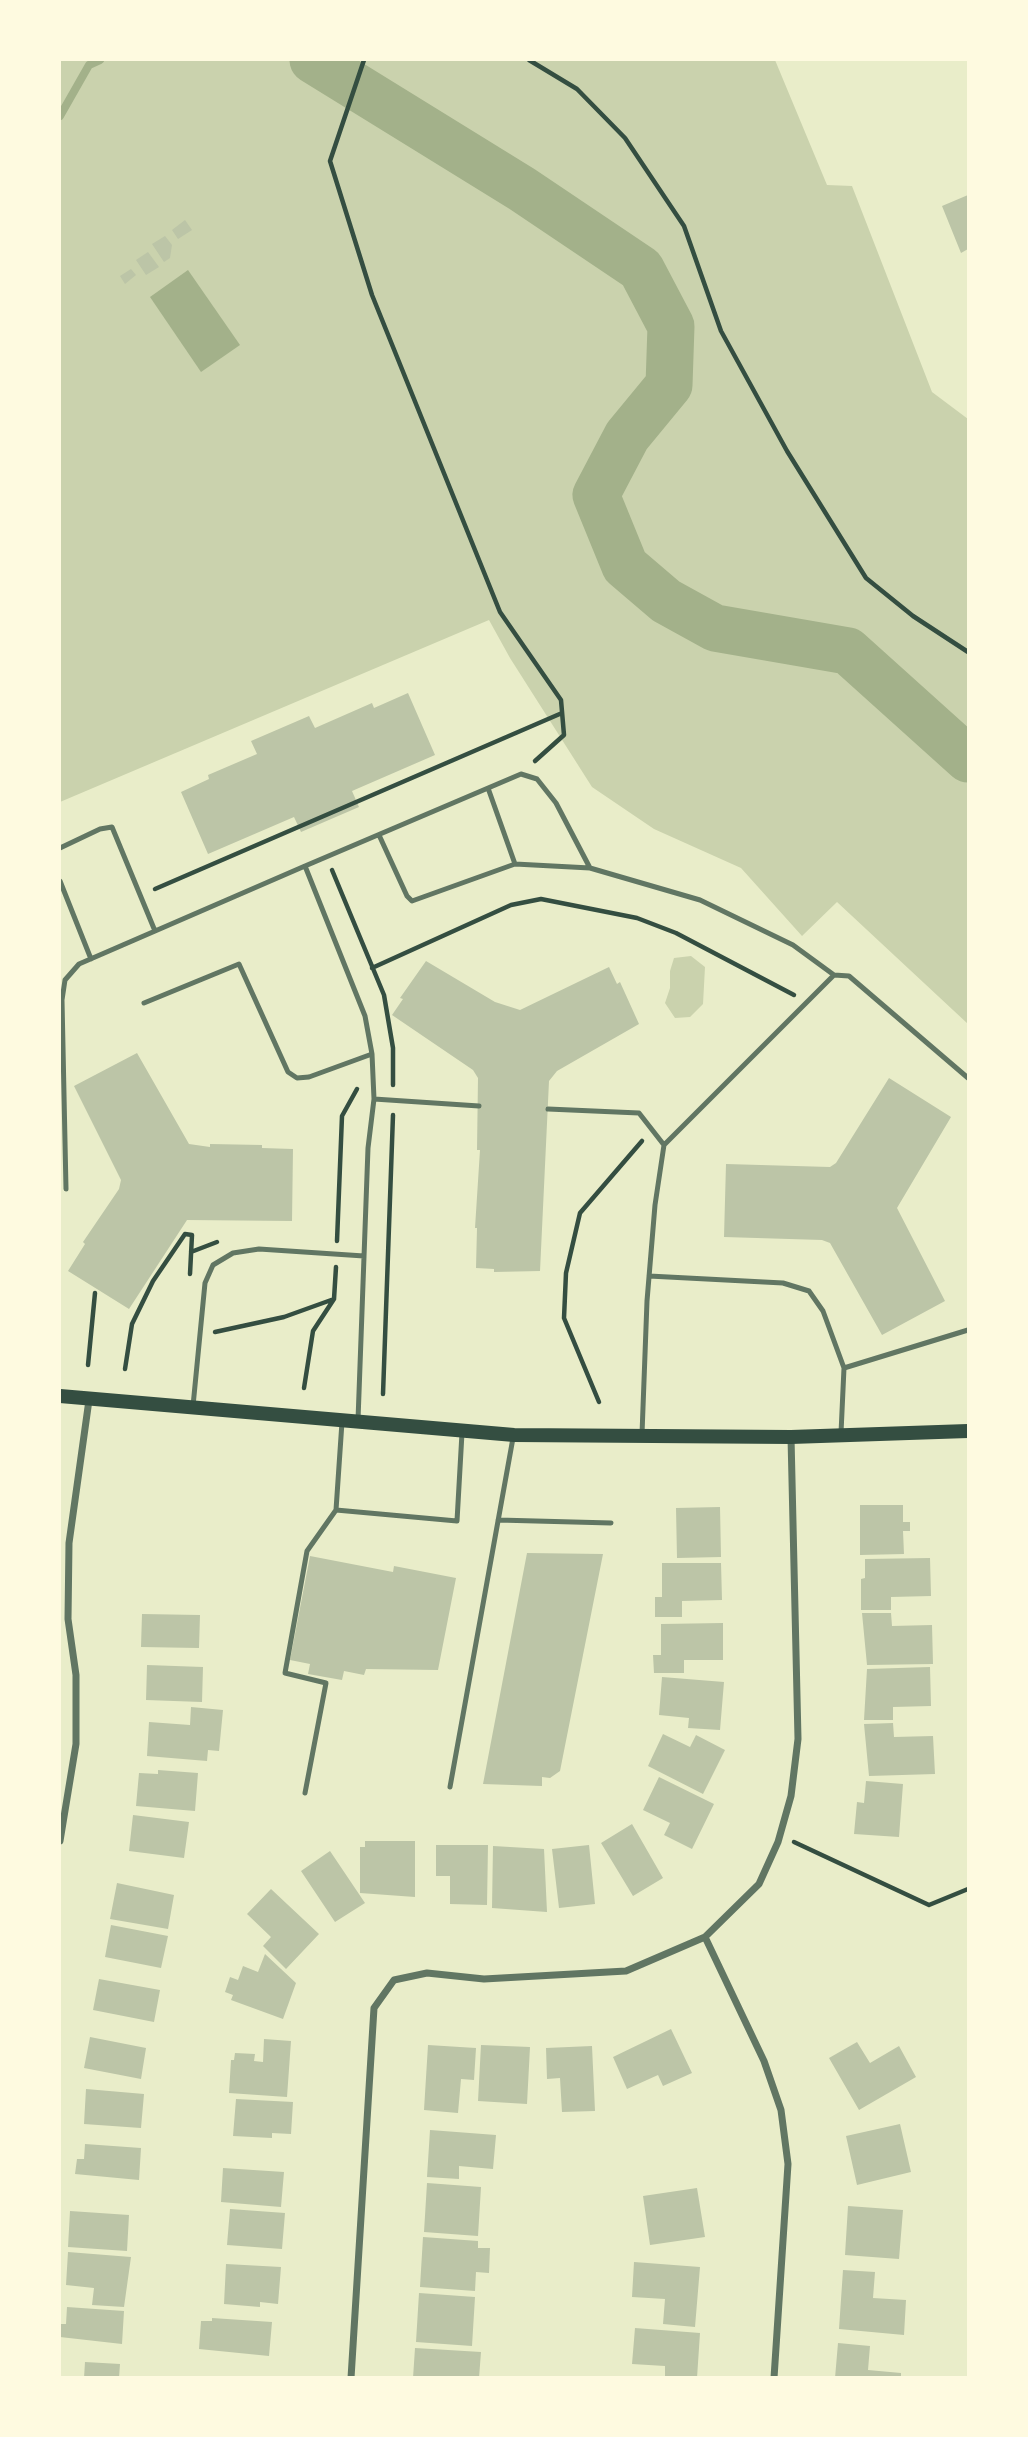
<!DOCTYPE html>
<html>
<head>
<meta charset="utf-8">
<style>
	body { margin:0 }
	#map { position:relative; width:1028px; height:2437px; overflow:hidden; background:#e9edc9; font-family:Merriweather,serif }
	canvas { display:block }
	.frame { position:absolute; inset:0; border:61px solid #fefae0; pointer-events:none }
</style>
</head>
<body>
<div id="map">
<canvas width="1028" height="2437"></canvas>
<div class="frame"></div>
</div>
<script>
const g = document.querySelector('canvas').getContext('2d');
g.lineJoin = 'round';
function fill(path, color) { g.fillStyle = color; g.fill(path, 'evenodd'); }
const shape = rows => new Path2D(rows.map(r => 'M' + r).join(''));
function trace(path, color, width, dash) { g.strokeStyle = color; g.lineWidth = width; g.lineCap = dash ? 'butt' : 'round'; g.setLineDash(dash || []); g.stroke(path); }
fill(shape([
	[60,60,775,60,827,185,852,186,932,392,968,419,968,1024,837,902,802,936,741,868,654,829,592,787,510,658,489,620,60,802],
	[691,956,705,967,703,1004,690,1017,675,1018,665,1003,670,988,670,971,674,958]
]), '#cad2ad');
fill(shape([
	[188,270,240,345,201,372,150,297]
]), '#a3b18a');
trace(shape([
	[60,116,89,65,100,60]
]), '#a3b18a', 8);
trace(shape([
	[313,60,522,189,641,269,671,326,669,385,627,436,596,495,625,566,666,601,715,628,848,651,968,759]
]), '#a3b18a', 47);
fill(shape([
	[968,195,968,249,961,253,942,206],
	[185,220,192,230,178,239,172,230],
	[165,236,172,245,170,258,164,262,152,244],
	[148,252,159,267,146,275,136,260],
	[131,269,136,275,125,284,120,276],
	[408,693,435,755,352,791,359,807,301,832,294,817,208,854,181,792,209,779,208,775,257,754,251,741,309,716,315,728,372,703,374,708],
	[426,961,495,1002,520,1010,609,967,617,984,620,982,639,1024,557,1071,549,1081,540,1271,494,1272,494,1269,476,1268,477,1228,475,1228,480,1150,477,1150,478,1078,473,1070,392,1015,403,999,400,998],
	[137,1053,189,1144,210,1147,210,1144,262,1145,262,1148,293,1149,292,1221,187,1220,129,1309,68,1271,85,1244,83,1242,119,1189,121,1180,74,1086],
	[889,1078,951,1117,897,1208,945,1301,882,1335,830,1243,822,1240,724,1237,726,1164,830,1167,836,1163],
	[860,1505,903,1505,903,1522,910,1522,910,1531,903,1531,904,1554,860,1555],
	[720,1507,721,1557,677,1558,676,1508],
	[527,1553,603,1554,560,1771,550,1778,542,1777,542,1786,483,1784],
	[310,1556,393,1572,394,1566,456,1578,438,1670,366,1669,364,1675,344,1671,342,1680,308,1674,310,1664,290,1660],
	[930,1558,931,1596,891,1597,891,1610,861,1610,861,1579,865,1578,865,1559],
	[662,1563,721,1563,722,1600,682,1601,682,1617,655,1617,655,1597,662,1597],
	[862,1613,891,1613,892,1626,932,1625,933,1664,867,1665],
	[142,1614,200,1615,199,1648,141,1647],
	[723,1623,723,1660,684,1660,684,1673,654,1673,653,1655,661,1655,661,1624],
	[147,1665,203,1667,202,1702,146,1700],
	[930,1667,931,1706,893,1707,893,1720,864,1720,867,1669],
	[662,1677,724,1682,720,1730,688,1728,689,1718,659,1715],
	[191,1707,223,1710,219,1751,208,1750,207,1761,147,1756,149,1722,190,1725],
	[893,1723,894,1737,933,1736,935,1774,869,1776,864,1724],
	[663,1734,690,1747,696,1735,725,1750,703,1794,648,1766],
	[158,1770,198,1773,195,1811,136,1806,139,1773,158,1774],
	[659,1777,714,1804,692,1849,664,1835,670,1823,643,1810],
	[866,1781,903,1784,899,1837,854,1834,857,1802,864,1803],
	[133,1815,189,1822,184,1858,129,1851],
	[632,1824,663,1878,633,1896,601,1843],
	[365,1841,415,1841,415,1897,360,1893,360,1847,365,1847],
	[436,1845,488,1845,487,1905,450,1904,450,1876,436,1876],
	[589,1845,595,1904,559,1908,552,1849],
	[493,1846,544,1849,547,1912,492,1908],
	[330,1851,365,1903,335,1922,301,1871],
	[117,1883,174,1895,168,1929,110,1919],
	[271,1889,319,1934,286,1969,263,1946,271,1937,247,1914],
	[111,1925,168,1936,161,1968,105,1957],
	[265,1954,296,1983,283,2019,231,2000,233,1995,225,1992,230,1977,238,1980,243,1966,258,1972],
	[99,1979,160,1990,154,2022,93,2010],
	[671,2029,692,2073,663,2086,658,2075,627,2089,613,2057],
	[90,2037,146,2048,141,2079,84,2068],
	[264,2039,291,2041,287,2097,229,2093,231,2060,234,2060,235,2053,255,2054,254,2061,263,2062],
	[857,2042,870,2063,899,2046,916,2077,859,2110,829,2058],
	[428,2045,476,2048,474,2080,461,2079,458,2113,424,2110],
	[481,2045,530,2047,527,2104,478,2101],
	[592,2046,595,2111,562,2112,560,2078,547,2079,546,2048],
	[86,2089,144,2094,141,2128,84,2124],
	[236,2099,293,2102,291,2134,272,2133,272,2138,233,2136],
	[900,2124,911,2172,857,2185,846,2136],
	[430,2130,496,2135,493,2169,459,2166,459,2179,427,2177],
	[85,2144,141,2148,139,2180,75,2174,77,2159,84,2159],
	[223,2168,284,2172,281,2207,221,2202],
	[427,2183,481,2187,478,2236,424,2232],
	[697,2188,705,2237,650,2245,643,2196],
	[848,2206,903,2210,899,2259,845,2255],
	[230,2209,285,2213,282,2249,227,2245],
	[70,2211,129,2215,127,2251,68,2247],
	[423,2237,478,2241,478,2248,490,2248,489,2273,476,2272,475,2291,420,2287],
	[68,2252,131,2257,124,2307,92,2305,94,2288,66,2285],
	[634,2262,700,2267,695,2327,663,2324,665,2299,632,2297],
	[226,2264,281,2267,278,2304,260,2302,260,2307,224,2304],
	[843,2270,875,2272,873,2298,906,2300,904,2335,839,2329],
	[419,2293,475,2297,472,2346,416,2342],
	[67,2307,124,2311,122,2344,60,2337,61,2324,66,2324],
	[212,2318,272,2322,269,2356,199,2349,201,2321,212,2321],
	[635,2328,700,2333,697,2378,665,2378,665,2366,632,2364],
	[838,2343,870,2346,868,2370,901,2373,901,2378,835,2378],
	[415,2348,481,2352,479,2378,413,2378],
	[85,2362,120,2364,119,2378,84,2378]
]), '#bcc5a7');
trace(shape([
	[364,60,330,161,372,295,500,612,561,700,564,735,535,761],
	[529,60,577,89,625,138,684,226,721,331,787,451,866,578,913,616,968,652],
	[332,870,384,995,393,1048,393,1085],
	[155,889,562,713],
	[372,968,511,905,541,899,637,918,676,933,794,995],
	[337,1241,342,1116,357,1089],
	[191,1252,217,1242],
	[215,1332,284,1317,334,1299],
	[88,1365,95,1293],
	[125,1369,132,1324,153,1281,185,1234,192,1235,190,1274],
	[304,1388,313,1331,334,1299,336,1267],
	[383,1394,393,1115],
	[599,1402,564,1318,566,1273,580,1213,642,1141],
	[794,1842,929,1905,968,1889]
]), '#344e41', 4.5);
trace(shape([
	[488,788,515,864,590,868],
	[379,835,407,896,412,901,515,864],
	[60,848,100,829,112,827,155,931],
	[60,881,91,959],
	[144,1003,239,964,288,1072,297,1078,309,1077,372,1054],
	[374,1099,479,1106],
	[548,1109,639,1113,664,1145],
	[66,1189,62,1000,65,980,79,964,305,866],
	[649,1276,783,1283,809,1291,823,1311,844,1368],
	[193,1406,205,1283,213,1265,233,1253,259,1249,364,1256],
	[358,1420,368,1148,374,1099,372,1054,365,1016,305,866,521,774,537,779,556,803,590,868,700,900,793,945,834,975],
	[342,1422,336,1510,457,1521,462,1433],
	[841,1433,844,1368,968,1330],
	[642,1434,647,1301,655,1205,664,1145,834,975,849,976,968,1078],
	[498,1520,611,1523],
	[450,1787,513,1438],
	[305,1793,326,1683,285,1673,307,1551,336,1510]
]), '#617663', 5);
trace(shape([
	[60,1841,76,1744,76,1675,68,1619,69,1543,89,1400],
	[705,1937,764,2061,781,2110,788,2164,774,2378],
	[351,2378,374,2008,394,1980,427,1973,484,1979,626,1971,705,1937,759,1884,778,1842,791,1796,798,1739,791,1437]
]), '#617663', 7);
trace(shape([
	[60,1396,514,1435,791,1437,968,1431]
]), '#344e41', 14);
</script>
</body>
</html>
